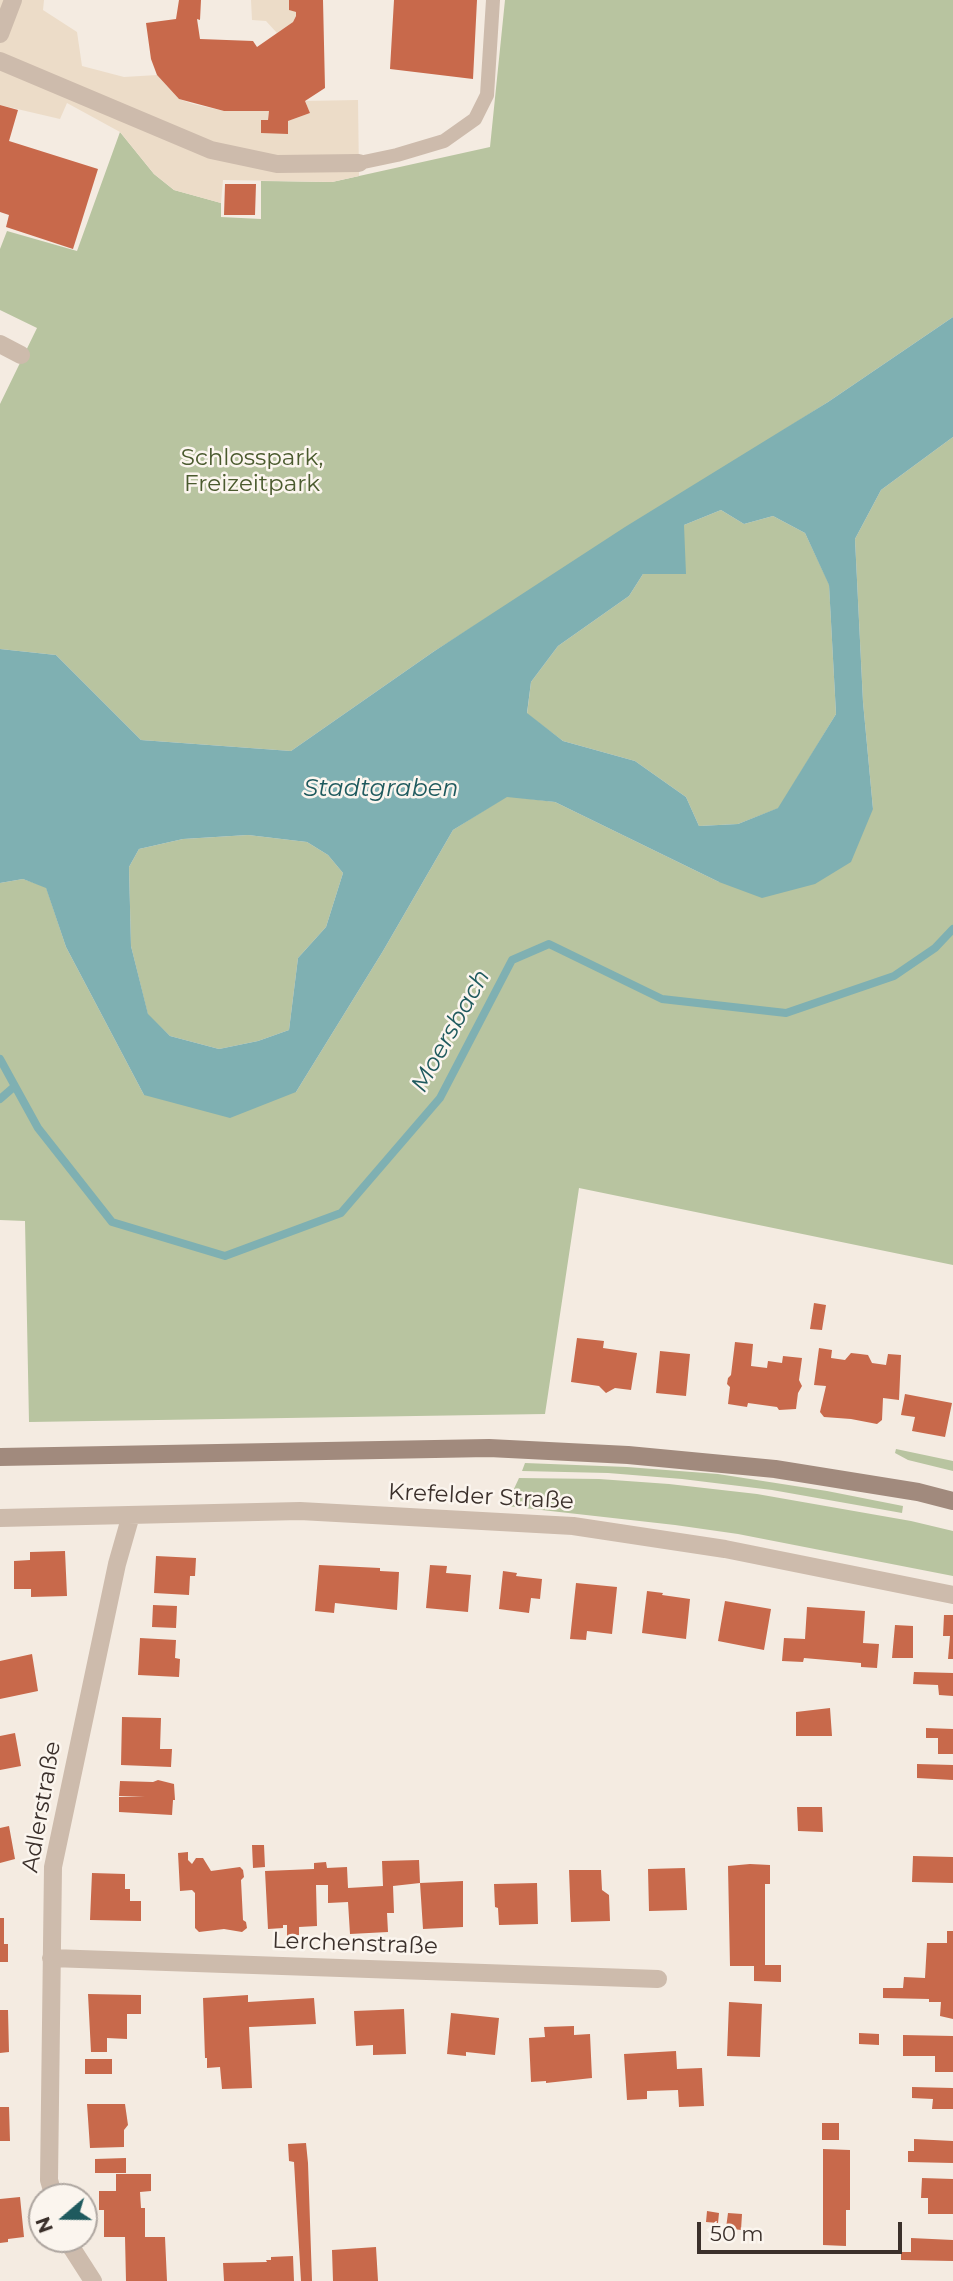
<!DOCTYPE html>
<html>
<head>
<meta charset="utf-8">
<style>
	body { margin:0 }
	#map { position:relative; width:953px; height:2281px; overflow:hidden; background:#f4ebe1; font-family:Montserrat,sans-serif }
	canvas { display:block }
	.north { position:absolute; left:28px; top:2183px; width:70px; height:70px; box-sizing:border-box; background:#fbf5ee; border:2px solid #aea6a0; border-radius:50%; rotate:250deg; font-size:19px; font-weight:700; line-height:28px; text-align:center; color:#3b302b }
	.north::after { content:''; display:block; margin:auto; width:24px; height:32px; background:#1f5a5e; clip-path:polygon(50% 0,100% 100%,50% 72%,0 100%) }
	.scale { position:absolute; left:697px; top:2222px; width:205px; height:32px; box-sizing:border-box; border:4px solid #3b302b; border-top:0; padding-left:9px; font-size:21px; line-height:24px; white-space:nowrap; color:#3b302b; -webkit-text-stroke:5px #fbf5ee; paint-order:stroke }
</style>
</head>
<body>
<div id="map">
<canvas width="953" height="2281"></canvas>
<div class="north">N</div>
<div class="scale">50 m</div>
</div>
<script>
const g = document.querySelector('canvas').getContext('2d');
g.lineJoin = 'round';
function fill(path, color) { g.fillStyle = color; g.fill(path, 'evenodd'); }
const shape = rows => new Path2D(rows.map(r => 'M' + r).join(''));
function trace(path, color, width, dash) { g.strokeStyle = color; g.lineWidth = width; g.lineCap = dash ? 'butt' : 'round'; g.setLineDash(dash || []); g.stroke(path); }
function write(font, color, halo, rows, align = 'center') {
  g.font = font + ' Montserrat,sans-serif'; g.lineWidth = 5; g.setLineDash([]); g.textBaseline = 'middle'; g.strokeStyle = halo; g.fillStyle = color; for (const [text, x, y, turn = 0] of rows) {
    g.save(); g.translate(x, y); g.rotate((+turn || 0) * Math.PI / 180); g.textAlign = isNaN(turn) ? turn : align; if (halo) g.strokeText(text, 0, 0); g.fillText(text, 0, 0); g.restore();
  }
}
fill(shape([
	[505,0,953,0,953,317,828,402,433,652,291,751,141,740,56,655,0,649,0,404,37,328,0,310,0,249,7,231,77,251,120,132,154,174,174,190,221,203,221,217,261,219,261,181,332,182,490,147],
	[953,437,953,1265,579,1188,545,1414,29,1422,25,1221,0,1220,0,883,23,879,46,887,66,947,144,1095,296,1092,383,951,453,830,507,796,555,802,719,882,873,809,863,702,855,539,881,490],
	[721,510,744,524,773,516,805,533,829,584,836,714,779,808,738,824,699,826,686,797,635,761,563,741,527,714,531,682,558,646,629,596,643,574,684,525],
	[248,835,307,842,328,855,343,873,326,927,298,958,289,1030,258,1041,219,1049,170,1036,148,1015,131,946,129,867,139,849,183,839],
	[896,1449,953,1461,953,1471,908,1460,895,1453],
	[525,1463,627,1467,718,1474,827,1491,903,1506,902,1513,772,1490,682,1479,608,1473,522,1471],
	[519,1478,599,1479,669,1484,757,1494,911,1521,953,1531,953,1576,738,1534,675,1525,506,1506]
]), '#b8c4a0');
fill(shape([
	[0,0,44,0,43,10,77,32,82,66,124,77,157,75,179,99,193,104,224,111,269,111,268,120,261,120,262,133,287,133,288,121,310,113,305,101,358,100,359,176,332,182,223,180,221,203,174,190,154,174,120,132,67,103,60,119,0,105],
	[251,0,289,0,289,10,296,12,296,16,293,22,277,33,266,21,252,20]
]), '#ecdcc8');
fill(shape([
	[953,317,953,437,881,490,855,539,863,702,873,809,851,862,815,884,762,898,719,882,555,802,507,797,453,830,383,951,296,1092,230,1118,144,1095,66,947,46,888,23,879,0,883,0,649,56,655,141,740,291,751,433,652,625,527,828,402],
	[721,510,744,524,773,516,805,533,829,585,836,714,778,808,738,824,699,826,686,797,635,761,563,741,527,713,531,682,558,646,629,596,643,574,686,574,684,525],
	[248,835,307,842,328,855,343,873,326,927,298,958,289,1030,258,1041,219,1049,170,1036,148,1014,131,946,129,867,139,849,183,839]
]), '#7fb0b2');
trace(shape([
	[0,1059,38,1128,112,1222,225,1256,341,1213,440,1098,512,960,549,944,662,999,786,1013,894,976,935,948,953,929],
	[0,1099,15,1086]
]), '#7fb0b2', 8);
fill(shape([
	[179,0,201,0,200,20,197,19,200,39,253,41,257,47,293,22,296,16,296,12,289,10,289,0,323,0,325,88,305,101,310,113,288,121,288,134,261,133,261,120,268,120,269,111,224,111,179,99,157,75,151,59,146,23,176,19],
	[394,0,477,0,473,79,390,69],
	[0,105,18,110,9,141,98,169,73,249,6,227,9,215,0,212],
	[225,184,256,184,255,215,224,215],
	[814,1303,826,1305,822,1330,810,1329],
	[577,1338,604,1341,603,1348,637,1353,631,1390,615,1388,606,1393,599,1386,571,1382],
	[735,1342,753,1344,751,1366,767,1368,768,1361,782,1363,783,1356,802,1358,799,1380,802,1386,798,1393,796,1409,779,1410,777,1407,748,1403,747,1407,728,1404,730,1387,727,1384,728,1378,731,1375],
	[819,1348,832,1350,831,1358,845,1360,851,1353,860,1354,868,1355,872,1363,886,1365,888,1354,901,1355,899,1400,883,1398,882,1420,877,1424,851,1419,824,1417,820,1412,826,1386,814,1385],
	[660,1351,690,1354,686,1396,656,1393],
	[905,1394,952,1403,945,1437,912,1431,915,1417,901,1415],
	[65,1551,67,1596,31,1597,31,1589,14,1589,14,1561,30,1560,30,1552],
	[156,1556,196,1558,195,1576,190,1576,189,1595,154,1593],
	[319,1565,380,1568,380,1571,399,1572,397,1610,335,1603,334,1613,315,1611],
	[430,1565,447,1566,446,1573,471,1575,468,1612,426,1608],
	[503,1571,517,1573,516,1576,542,1579,540,1599,531,1598,529,1613,499,1609],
	[576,1583,617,1587,612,1634,587,1631,586,1640,570,1639],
	[647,1591,663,1593,662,1595,690,1599,686,1639,642,1633],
	[725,1601,771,1609,764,1650,718,1641],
	[153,1605,177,1606,176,1628,152,1627],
	[807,1607,865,1611,863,1643,879,1644,877,1668,861,1667,861,1663,804,1658,803,1662,782,1661,784,1638,805,1639],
	[944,1615,953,1615,953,1659,948,1659,950,1636,943,1636],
	[895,1625,913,1626,913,1658,892,1658],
	[140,1638,176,1640,175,1658,180,1659,179,1677,138,1675],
	[32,1654,38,1691,0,1699,0,1661],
	[914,1672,953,1673,953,1696,939,1695,938,1685,913,1684],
	[830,1708,832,1736,796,1736,796,1712],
	[122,1717,161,1718,160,1749,172,1749,171,1767,121,1765],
	[926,1728,953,1729,953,1754,938,1754,938,1738,926,1738],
	[15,1733,21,1766,0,1770,0,1736],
	[917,1764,953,1765,953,1780,917,1778],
	[158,1780,174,1784,175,1800,173,1800,172,1815,119,1812,119,1797,145,1797,119,1796,120,1781,153,1782],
	[797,1807,822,1807,823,1832,798,1831],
	[9,1826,15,1859,0,1863,0,1828],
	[252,1845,264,1845,265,1867,253,1868],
	[188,1852,188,1860,192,1864,196,1858,203,1858,211,1871,240,1867,243,1870,244,1877,241,1880,243,1920,246,1922,247,1928,242,1932,224,1929,199,1932,195,1928,195,1893,192,1890,180,1891,178,1853],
	[913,1856,953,1857,953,1883,912,1882],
	[419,1860,420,1883,393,1886,394,1913,387,1913,388,1932,350,1934,348,1902,328,1903,328,1885,316,1885,317,1926,299,1927,299,1935,287,1936,287,1925,283,1925,283,1928,268,1929,265,1871,314,1869,314,1863,326,1862,327,1868,347,1867,348,1888,383,1886,382,1861],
	[750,1864,770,1865,770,1884,765,1884,765,1965,781,1965,781,1982,754,1981,754,1966,730,1966,728,1866],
	[685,1868,687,1910,649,1911,648,1869],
	[569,1870,601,1870,602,1890,609,1895,610,1921,571,1922],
	[92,1873,125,1874,125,1889,130,1889,130,1901,141,1901,141,1921,90,1920],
	[463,1881,463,1927,423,1929,420,1883],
	[537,1883,538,1924,499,1925,498,1908,495,1907,494,1884],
	[0,1918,4,1918,4,1944,8,1944,8,1962,0,1962],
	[947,1931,953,1931,953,2019,940,2016,941,2002,929,2002,929,1999,883,1998,883,1988,903,1988,904,1977,925,1978,927,1943,947,1943],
	[88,1994,141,1995,141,2014,127,2014,127,2039,107,2038,107,2052,91,2052],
	[248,1995,248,2002,314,1998,316,2024,249,2027,252,2088,222,2089,220,2067,207,2068,207,2058,205,2058,203,1998],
	[729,2002,762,2004,760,2057,727,2056],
	[404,2009,406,2054,373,2055,373,2045,356,2046,354,2011],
	[0,2010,8,2010,9,2052,0,2053],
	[451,2013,499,2018,495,2055,466,2052,466,2056,447,2054],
	[574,2026,574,2035,590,2034,592,2078,546,2083,546,2081,531,2082,529,2038,545,2037,544,2027],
	[859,2033,879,2034,879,2045,859,2044],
	[903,2035,953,2036,953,2072,935,2072,935,2056,903,2056],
	[676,2051,677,2069,702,2068,704,2106,679,2107,678,2090,647,2091,647,2099,627,2100,624,2054],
	[85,2059,112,2059,112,2074,85,2074],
	[912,2087,953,2088,953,2109,932,2109,933,2099,912,2098],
	[87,2104,125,2104,128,2125,124,2130,124,2147,90,2148],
	[0,2107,9,2107,10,2141,0,2141],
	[822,2123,839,2123,839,2140,822,2140],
	[914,2139,953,2141,953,2163,908,2162,908,2151,914,2151],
	[306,2143,308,2163,312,2281,301,2281,294,2162,289,2161,288,2144],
	[823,2149,850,2150,850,2210,846,2210,846,2246,823,2245],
	[126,2158,126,2173,95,2173,95,2159],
	[116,2174,151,2174,151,2191,140,2192,141,2208,145,2208,145,2237,165,2237,167,2281,126,2281,125,2237,104,2237,104,2210,99,2210,99,2191,116,2191],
	[922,2178,953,2179,953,2214,928,2214,928,2198,921,2198],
	[20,2197,24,2237,8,2239,8,2242,0,2243,0,2199],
	[707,2211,719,2213,718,2223,706,2222],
	[728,2213,742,2214,741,2230,726,2228],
	[911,2238,953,2240,953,2261,901,2260,901,2252,911,2252],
	[376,2247,378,2281,333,2281,332,2250],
	[293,2256,294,2281,224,2281,223,2263,267,2262,266,2260,271,2260,271,2257]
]), '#c8694b');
trace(shape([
	[359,163,397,155,444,141,475,119,487,95,493,0]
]), '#cdbbac', 14);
trace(shape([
	[0,34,13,0],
	[0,61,211,150,277,164,359,163],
	[0,344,21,355],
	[0,1518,300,1511,573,1526,725,1549,953,1595],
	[51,1958,658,1979],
	[54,2197,49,2180,53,1867,117,1564,131,1515],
	[66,2239,93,2281]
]), '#cdbbac', 18);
trace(shape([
	[0,1457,489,1448,628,1455,775,1469,918,1492,953,1501]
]), '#a18a7d', 18);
write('23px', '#4a5a2e', '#fbf5ee', [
	["Schlosspark,",252,458],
	["Freizeitpark",252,484]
]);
write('23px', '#3b302b', '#fbf5ee', [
	["Krefelder Straße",481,1497,3],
	["Adlerstraße",42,1807,-80],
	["Lerchenstraße",355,1944,2]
]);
write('italic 24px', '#1f5a5e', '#fbf5ee', [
	["Stadtgraben",381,789],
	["Moersbach",451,1031,-61]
]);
</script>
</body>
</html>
